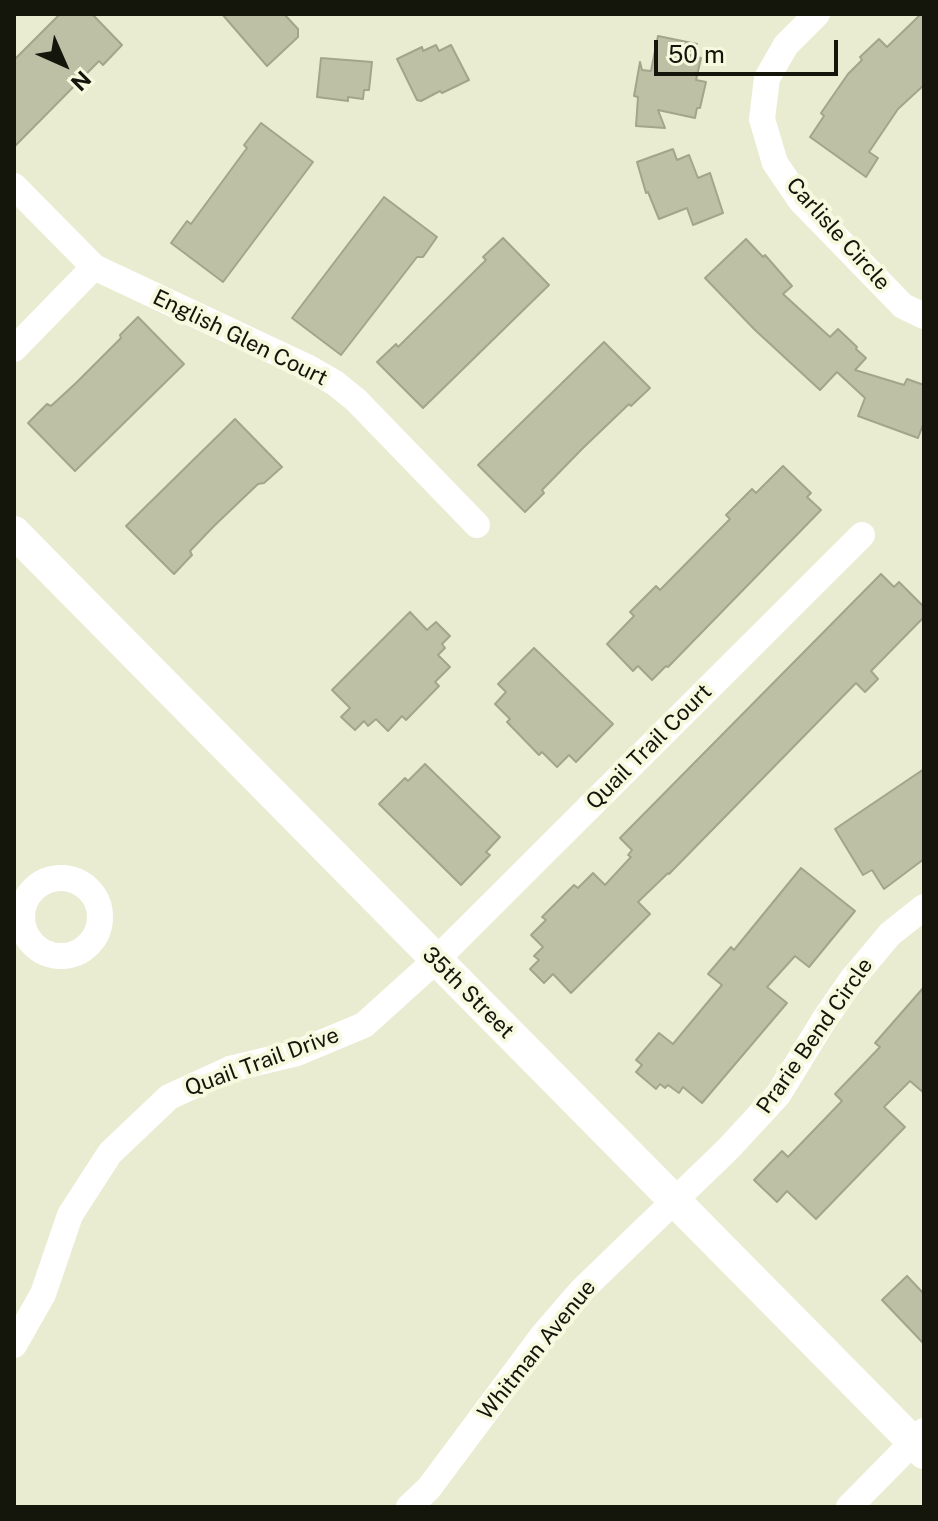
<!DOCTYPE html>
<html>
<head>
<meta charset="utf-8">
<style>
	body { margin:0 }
	#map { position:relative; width:938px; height:1521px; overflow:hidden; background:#eaecd1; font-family:"Public Sans",sans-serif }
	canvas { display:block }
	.frame { position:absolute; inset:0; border:16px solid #14150b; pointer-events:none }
	.north { position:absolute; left:24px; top:24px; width:80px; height:80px; -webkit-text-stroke:6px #f7f9de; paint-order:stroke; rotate:135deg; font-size:22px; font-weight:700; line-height:32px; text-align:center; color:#14150b }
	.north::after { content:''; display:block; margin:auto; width:28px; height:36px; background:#14150b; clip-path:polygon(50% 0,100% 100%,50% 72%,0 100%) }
	.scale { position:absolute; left:654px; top:40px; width:184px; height:36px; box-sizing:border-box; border:4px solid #14150b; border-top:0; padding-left:10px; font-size:24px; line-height:28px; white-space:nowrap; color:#14150b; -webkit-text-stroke:6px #f7f9de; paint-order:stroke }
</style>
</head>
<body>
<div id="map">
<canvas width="938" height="1521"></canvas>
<div class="frame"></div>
<div class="north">N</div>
<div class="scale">50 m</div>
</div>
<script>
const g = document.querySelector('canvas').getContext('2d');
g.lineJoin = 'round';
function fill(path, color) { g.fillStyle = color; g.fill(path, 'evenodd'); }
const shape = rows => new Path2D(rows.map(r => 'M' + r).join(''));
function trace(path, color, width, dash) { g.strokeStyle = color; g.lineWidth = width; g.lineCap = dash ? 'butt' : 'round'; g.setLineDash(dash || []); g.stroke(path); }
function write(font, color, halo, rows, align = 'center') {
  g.font = font + ' "Public Sans",sans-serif'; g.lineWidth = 8; g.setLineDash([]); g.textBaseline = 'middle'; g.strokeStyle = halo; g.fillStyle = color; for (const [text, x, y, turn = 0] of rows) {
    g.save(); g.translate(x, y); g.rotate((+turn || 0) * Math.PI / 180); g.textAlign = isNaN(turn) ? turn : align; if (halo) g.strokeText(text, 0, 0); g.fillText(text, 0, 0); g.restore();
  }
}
const building = shape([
	[60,14,92,14,122,45,103,65,99,61,14,147,14,60,60,14],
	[222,14,284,14,298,29,298,37,267,66,222,14],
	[921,14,924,14,924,85,898,109,869,152,878,158,866,177,810,137,824,116,821,113,848,74,862,60,860,57,879,39,887,47,921,14],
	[658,36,697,44,686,54,701,58,696,80,706,82,700,108,697,108,695,118,658,110,665,128,636,126,638,97,634,96,640,62,642,70,651,71,658,36],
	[436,45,439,51,451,45,469,80,442,93,440,91,421,101,417,100,397,59,422,47,423,51,436,45],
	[321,58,372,62,369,90,364,90,363,99,348,97,348,101,317,97,321,58],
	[261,123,313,162,223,282,171,243,187,221,191,224,247,148,244,145,261,123],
	[673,149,677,160,689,155,698,178,710,173,723,213,693,225,687,208,659,219,648,192,646,193,637,162,673,149],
	[384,197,437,237,423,257,417,257,341,355,292,318,384,197],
	[503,238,549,285,423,408,377,362,396,344,398,347,486,260,483,257,503,238],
	[746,239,763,257,765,255,792,286,783,294,830,337,838,329,857,347,856,349,866,358,855,370,904,385,907,379,924,385,924,422,918,438,858,416,865,398,837,372,820,390,755,330,705,278,746,239],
	[138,317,184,364,75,471,28,423,47,404,51,406,76,383,121,338,120,335,138,317],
	[604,342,650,388,631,406,629,404,583,448,542,490,544,493,525,512,478,465,604,342],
	[235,419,282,467,264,483,258,484,214,526,190,551,192,555,174,574,126,526,235,419],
	[783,466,811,493,807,497,821,510,668,667,666,666,652,680,638,666,633,671,607,644,634,616,630,612,656,586,660,590,730,519,726,515,752,489,756,493,783,466],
	[881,574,894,587,899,582,924,607,924,617,871,671,878,679,865,692,856,683,669,874,668,873,638,902,650,914,571,993,553,974,544,983,530,969,539,960,534,956,543,947,531,935,546,920,542,917,574,885,578,888,593,873,605,885,631,857,628,855,632,850,620,838,881,574],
	[410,612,427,630,436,622,450,636,442,644,445,648,438,655,450,667,435,682,439,686,406,720,402,716,388,731,376,719,368,726,364,721,355,730,341,717,350,708,332,690,410,612],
	[534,648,613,724,576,762,569,755,557,767,542,752,539,755,507,722,510,719,495,704,506,692,498,684,534,648],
	[425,764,500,837,486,852,490,855,461,885,379,804,405,778,408,781,425,764],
	[924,769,924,859,884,889,872,870,863,875,835,829,924,769],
	[801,868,855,911,809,967,795,956,767,987,787,1003,702,1103,683,1087,679,1093,668,1085,665,1088,660,1084,656,1089,636,1072,642,1065,636,1060,659,1033,673,1044,722,985,708,974,731,947,734,950,801,868],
	[924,987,924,1093,910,1081,884,1107,905,1127,816,1219,787,1191,777,1202,754,1180,782,1151,788,1157,842,1101,835,1094,880,1047,875,1043,924,987],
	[907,1276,924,1294,924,1344,882,1300,907,1276]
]);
fill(building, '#bec0a6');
trace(building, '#a2a58b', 2);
trace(shape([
	[817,14,786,45,767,78,762,119,775,163,801,201,903,306,924,316],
	[14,186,94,267,309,368,335,383,356,400,477,525],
	[14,349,94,267],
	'22 917a39 39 0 1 1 78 0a39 39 0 1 1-78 0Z',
	[14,1345,43,1294,70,1215,110,1153,169,1097,230,1069,297,1053,364,1025,436,960,862,535],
	[409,1507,429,1488,543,1335,582,1290,728,1149,778,1095,824,1020,853,978,890,934,924,907],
	[849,1507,924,1431]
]), '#fff', 26);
trace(shape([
	[14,532,924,1453]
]), '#fff', 32);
write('22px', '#14150b', '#f7f9de', [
	["Carlisle Circle",838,234,48],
	["English Glen Court",240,338,26],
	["Quail Trail Court",649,747,-45],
	["35th Street",468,993,45],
	["Prarie Bend Circle",815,1036,-55],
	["Quail Trail Drive",262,1062,-20],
	["Whitman Avenue",537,1350,-51]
]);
</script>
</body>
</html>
